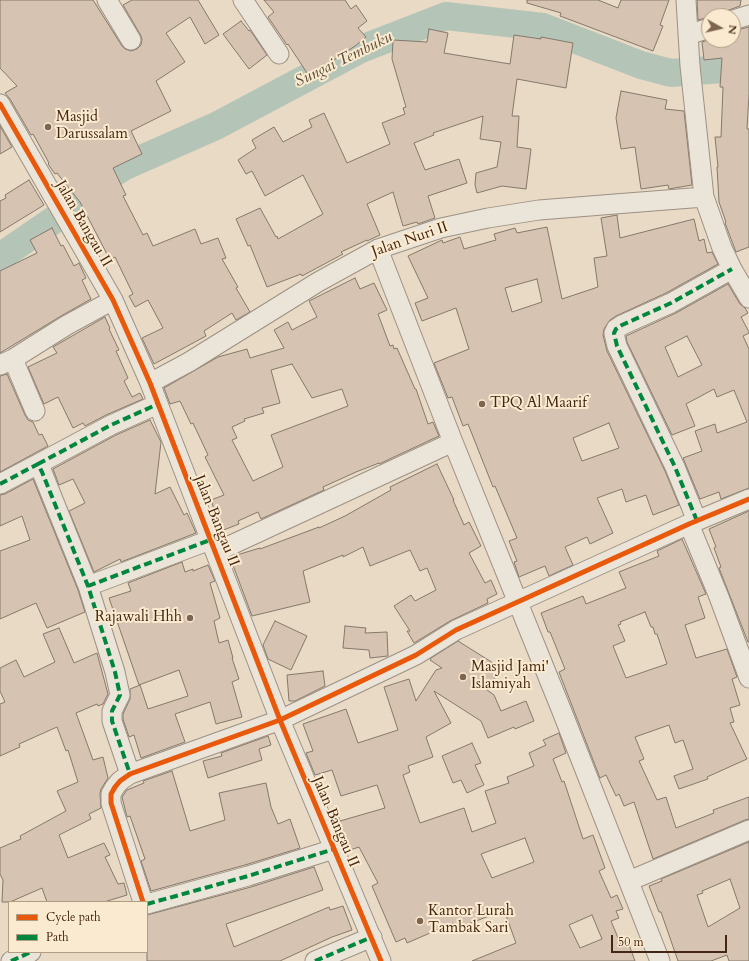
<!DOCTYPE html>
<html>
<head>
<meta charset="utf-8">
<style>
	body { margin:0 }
	#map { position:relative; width:749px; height:961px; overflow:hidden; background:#e8dac4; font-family:Cardo,serif }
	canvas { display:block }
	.legend { position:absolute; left:8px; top:901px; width:140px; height:52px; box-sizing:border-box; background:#faeacf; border:1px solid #b19c84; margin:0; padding:5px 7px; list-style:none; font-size:12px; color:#432613 }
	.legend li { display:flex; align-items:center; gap:8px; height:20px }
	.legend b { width:20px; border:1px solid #b19c84 }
	.north { position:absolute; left:701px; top:8px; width:40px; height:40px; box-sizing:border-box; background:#faeacf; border:1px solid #b19c84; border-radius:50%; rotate:98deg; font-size:11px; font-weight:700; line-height:16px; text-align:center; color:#432613 }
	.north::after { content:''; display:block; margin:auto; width:14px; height:18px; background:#7d6551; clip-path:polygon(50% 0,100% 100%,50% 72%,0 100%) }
	.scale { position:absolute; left:611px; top:935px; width:116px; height:18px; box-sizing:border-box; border:2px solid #432613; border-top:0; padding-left:5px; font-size:12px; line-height:14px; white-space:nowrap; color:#432613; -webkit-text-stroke:3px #faeacf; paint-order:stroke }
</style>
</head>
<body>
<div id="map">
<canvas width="749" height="961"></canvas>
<ul class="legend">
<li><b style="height:5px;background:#e8590c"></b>Cycle path</li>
<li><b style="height:5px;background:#00873e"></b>Path</li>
</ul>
<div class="north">N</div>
<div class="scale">50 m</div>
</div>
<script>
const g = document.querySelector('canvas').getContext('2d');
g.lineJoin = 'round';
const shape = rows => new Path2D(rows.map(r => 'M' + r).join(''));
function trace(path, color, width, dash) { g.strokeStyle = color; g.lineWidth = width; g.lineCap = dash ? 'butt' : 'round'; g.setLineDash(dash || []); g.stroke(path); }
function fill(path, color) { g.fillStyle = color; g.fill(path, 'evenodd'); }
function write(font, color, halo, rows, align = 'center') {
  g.font = font + ' Cardo,serif'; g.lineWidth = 4; g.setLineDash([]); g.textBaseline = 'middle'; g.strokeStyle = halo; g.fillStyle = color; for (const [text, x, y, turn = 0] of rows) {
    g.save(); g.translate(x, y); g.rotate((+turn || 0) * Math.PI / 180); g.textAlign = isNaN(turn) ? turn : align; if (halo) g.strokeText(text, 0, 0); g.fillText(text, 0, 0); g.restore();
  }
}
trace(shape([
	[0,257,61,215,85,192,123,167,216,126,361,49,446,16,543,27,641,65,671,73,749,67]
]), '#b4c5b7', 28);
const building = shape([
	[0,0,93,0,122,46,125,49,131,51,137,49,141,45,142,39,140,34,123,5,132,0,198,0,219,35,205,44,190,17,166,33,185,62,156,81,171,111,131,131,142,154,113,168,126,195,123,196,143,235,147,233,153,246,195,229,201,244,218,238,226,258,222,259,238,287,236,288,250,312,236,320,232,313,204,331,206,336,154,364,142,338,163,328,148,300,135,307,129,296,133,294,115,257,110,260,80,202,57,173,55,174,48,164,49,163,33,134,31,135,10,99,5,93,17,86,0,68,0,0],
	[264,0,345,0,351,9,356,5,367,21,358,28,366,37,355,46,309,76,288,44,287,45,268,17,274,12,264,0],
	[527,0,598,0,618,8,621,0,669,0,660,25,663,26,653,51,560,16,561,13,527,3,527,0],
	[697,0,741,0,740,6,729,10,725,12,723,16,709,16,709,17,698,20,697,0],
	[241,21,249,31,250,30,267,55,249,69,223,34,241,21],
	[749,27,749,94,747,129,749,129,749,247,736,252,725,223,726,222,719,202,717,167,718,167,715,137,721,137,723,87,720,87,722,58,704,60,702,42,708,40,733,40,733,31,749,27],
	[429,29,448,33,444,53,510,64,514,35,541,39,541,37,573,43,566,88,517,79,512,116,519,116,517,147,531,149,526,189,502,186,477,193,475,185,476,173,497,167,501,142,480,139,483,116,433,133,434,135,414,143,425,170,459,159,467,183,428,196,435,218,418,224,417,222,403,226,393,192,367,204,380,235,367,241,367,240,341,252,343,254,302,276,301,274,267,287,250,245,248,246,236,219,260,208,276,237,277,236,278,239,323,214,303,175,265,196,252,171,246,174,238,160,256,148,252,140,274,127,283,142,312,127,309,120,324,113,347,163,390,144,382,123,405,114,403,108,406,107,392,59,393,40,427,42,429,29],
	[621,91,667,100,665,109,684,111,692,185,669,189,668,185,641,189,635,147,621,149,616,118,621,91],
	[0,126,12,147,0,154,0,126],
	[29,180,44,205,0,232,0,201,6,198,5,195,29,180],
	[617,215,620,238,694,219,699,241,704,239,707,253,712,252,718,264,666,293,616,316,610,320,604,329,603,335,607,351,665,471,679,505,653,515,646,495,626,502,622,489,597,498,613,533,590,544,587,537,565,547,573,565,549,576,545,566,519,577,514,562,517,561,509,541,517,538,495,486,493,487,468,424,463,426,452,397,448,398,434,363,469,349,456,308,422,321,415,303,428,298,408,256,442,240,443,243,460,237,464,249,496,240,494,234,515,228,517,233,547,227,562,299,598,287,594,258,607,256,601,218,617,215],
	[537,279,542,302,512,312,505,288,537,279],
	[609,423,619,448,582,461,573,438,609,423],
	[52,228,61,246,63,245,74,266,79,263,86,278,82,280,91,299,61,316,0,353,0,271,37,253,30,240,52,228],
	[355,278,360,289,374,283,387,310,378,314,390,346,393,345,394,349,397,348,415,389,416,389,428,424,433,422,439,436,379,464,379,463,356,472,323,487,324,490,261,519,258,512,238,521,239,524,221,531,211,500,224,495,205,457,208,455,193,423,191,424,180,401,170,404,164,388,218,357,247,349,250,358,284,348,274,330,288,322,292,330,317,317,309,301,355,278],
	[292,364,312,398,342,389,348,406,271,435,283,467,253,481,232,440,237,438,232,427,245,421,244,419,264,413,262,408,280,403,271,370,292,364],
	[728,284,740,304,745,308,748,313,741,317,749,332,749,333,743,336,749,349,749,488,721,499,719,492,700,499,683,458,702,451,695,431,715,424,717,433,747,422,734,390,717,397,714,389,686,404,695,426,672,435,627,342,626,336,676,313,728,284],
	[687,336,702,365,678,377,665,347,687,336],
	[105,317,110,328,109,329,119,350,116,351,128,378,124,381,132,397,140,393,143,399,106,415,85,426,83,423,73,428,58,397,44,404,28,367,57,353,53,347,105,317],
	[7,374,25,415,28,420,33,422,39,435,42,434,48,446,0,472,0,376,7,374],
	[150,420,161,442,155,494,170,487,184,515,187,513,196,533,121,562,120,559,94,572,69,511,85,503,73,479,59,485,53,469,116,435,150,420],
	[437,464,454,500,453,500,464,525,469,522,481,546,469,553,485,583,491,580,497,594,487,599,488,603,450,621,414,643,407,631,410,631,394,606,411,595,415,601,436,590,427,568,420,571,410,550,370,566,363,547,343,557,343,555,303,571,310,602,252,616,230,557,260,548,260,549,319,527,319,528,345,516,391,490,390,487,437,464],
	[33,479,78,590,85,612,47,628,36,603,0,619,0,551,30,540,22,516,0,526,0,495,5,494,33,479],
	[749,511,749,642,748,642,719,568,721,567,714,548,716,547,709,529,749,511],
	[682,539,706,594,698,597,705,618,685,625,696,658,727,649,737,677,732,679,740,705,730,708,734,722,730,723,747,759,707,777,708,779,679,789,674,776,693,769,683,740,675,743,669,725,635,737,644,759,639,761,657,800,666,797,676,828,714,813,713,810,749,797,749,819,745,820,653,859,634,802,624,806,619,794,616,796,606,775,600,778,559,672,565,669,550,632,548,632,541,613,583,596,586,604,626,588,619,572,659,556,657,551,682,539],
	[645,612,651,627,653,627,655,634,657,634,667,664,626,678,613,646,625,641,618,625,621,624,620,622,645,612],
	[182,562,185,572,193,569,193,571,208,565,215,581,210,583,220,618,214,621,219,643,228,640,233,658,232,658,239,679,232,682,242,717,216,724,210,702,175,714,185,742,141,758,134,735,129,737,123,719,123,714,130,699,130,689,140,685,148,709,188,696,179,670,139,685,109,598,131,591,128,583,182,562],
	[275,621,307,636,291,670,268,659,263,645,275,621],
	[345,626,366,628,365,633,387,632,388,656,370,658,369,650,343,648,345,626],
	[59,628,74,663,97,653,108,694,103,704,98,706,97,704,76,713,93,760,103,757,108,778,101,789,100,794,101,808,89,814,91,819,59,835,68,858,104,843,110,855,105,857,118,884,124,883,127,895,104,902,47,902,42,888,10,902,2,902,3,880,0,874,0,848,21,839,20,836,66,811,57,791,78,782,68,750,66,751,57,727,19,744,20,747,0,756,0,704,5,702,0,691,0,668,16,660,24,677,55,662,43,634,59,628],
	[458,641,501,668,487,690,494,695,501,711,526,701,534,721,515,729,514,727,488,738,481,721,434,691,451,723,426,737,433,757,408,766,410,772,403,775,420,823,464,808,472,832,496,823,485,791,509,783,507,777,534,766,529,753,546,745,543,740,559,733,566,753,553,759,562,782,564,781,583,839,593,835,605,868,599,871,611,898,617,895,623,909,616,911,619,918,611,921,621,945,628,942,635,961,472,961,516,943,504,910,456,929,453,923,407,943,405,938,396,942,372,886,378,883,359,847,347,851,332,817,338,815,340,821,385,808,377,785,341,796,332,770,315,775,306,753,313,751,303,724,346,709,358,743,398,730,384,687,409,679,416,701,436,670,442,668,430,660,431,658,458,641],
	[525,838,534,862,492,878,481,854,525,838],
	[592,915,602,939,580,948,569,925,592,915],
	[323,671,325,686,295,701,289,701,287,675,323,671],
	[268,736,271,745,259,749,262,760,208,778,203,761,222,756,221,753,268,736],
	[472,743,481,763,475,765,484,785,467,793,461,780,453,783,442,756,472,743],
	[172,771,190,831,225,820,219,793,266,783,271,807,278,824,290,819,300,848,245,865,151,891,141,861,145,859,130,816,127,817,122,797,127,790,144,783,143,781,172,771],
	[749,842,749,961,729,961,727,955,711,961,678,961,661,912,659,912,649,886,662,881,661,879,749,842],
	[730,879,740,908,708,927,697,895,703,893,702,891,730,879],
	[314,867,323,890,226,924,234,947,329,907,330,910,343,906,352,930,332,937,280,961,147,961,147,915,251,887,314,867]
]);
fill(building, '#d6c3b2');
trace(building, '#84796b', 1);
const street = shape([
	[107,0,131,40],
	[243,0,279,54],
	[686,0,690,66,704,197,722,248,732,269,749,298],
	[733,20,749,15],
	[688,35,709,28],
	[0,104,113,300,150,383,280,720,381,961],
	[378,249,453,442,561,709,660,961],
	[13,359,35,411],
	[0,365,13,359,67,325,113,300],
	[150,383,189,362,318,282,378,249,441,228,488,218,539,210,704,197],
	[38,464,111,425,158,404],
	[0,484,38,464,42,472,88,586,115,672,120,695,112,711,112,721,130,774],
	[697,521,675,467,617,346,614,333,616,329,622,325,671,303,732,269],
	[689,524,719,597,749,678],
	[216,552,453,442],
	[88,586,210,540],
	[629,881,749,830],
	[143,902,111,803,111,794,115,787,120,781,130,774,280,720,416,655,456,630,689,524,749,499],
	[147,904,248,876,334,849],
	[11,961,31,952],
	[315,961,372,937]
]);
trace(street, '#9d9183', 21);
trace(street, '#ebe4d9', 19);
trace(shape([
	[38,464,111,425,158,404],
	[0,484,38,464,42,472,88,586,115,672,120,695,112,711,112,721,130,774],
	[697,521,675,467,617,346,614,333,616,329,622,325,671,303,732,269],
	[88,586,210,540],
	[147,904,248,876,334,849],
	[11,961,31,952],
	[315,961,372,937]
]), '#00873e', 4, [8, 4]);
trace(shape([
	[0,104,113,300,150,383,280,720,381,961],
	[143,902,111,803,111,794,115,787,120,781,130,774,280,720,416,655,456,630,689,524,749,499]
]), '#e8590c', 5);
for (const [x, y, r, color] of [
	[48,127,4,"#7d6551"],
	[482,404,4,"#7d6551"],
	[190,618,4,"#7d6551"],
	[463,677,4,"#7d6551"],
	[420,921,4,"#7d6551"]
]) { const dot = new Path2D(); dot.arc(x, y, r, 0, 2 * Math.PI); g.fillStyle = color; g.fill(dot); trace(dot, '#faeacf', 1.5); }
write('15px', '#432613', '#faeacf', [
	["Masjid",56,118],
	["Darussalam",56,135],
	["TPQ Al Maarif",490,404],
	["Rajawali Hhh",182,618,"right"],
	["Masjid Jami'",471,668],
	["Islamiyah",471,685],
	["Kantor Lurah",428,912],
	["Tambak Sari",428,929]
], 'left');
write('15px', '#432613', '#faeacf', [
	["Jalan Bangau II",83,224,60],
	["Jalan Nuri II",410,240,-19],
	["Jalan Bangau II",216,521,68],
	["Jalan Bangau II",335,822,67]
]);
write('italic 16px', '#5a4c3a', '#faeacf', [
	["Sungai Tembuku",344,60,-26]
]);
</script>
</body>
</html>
